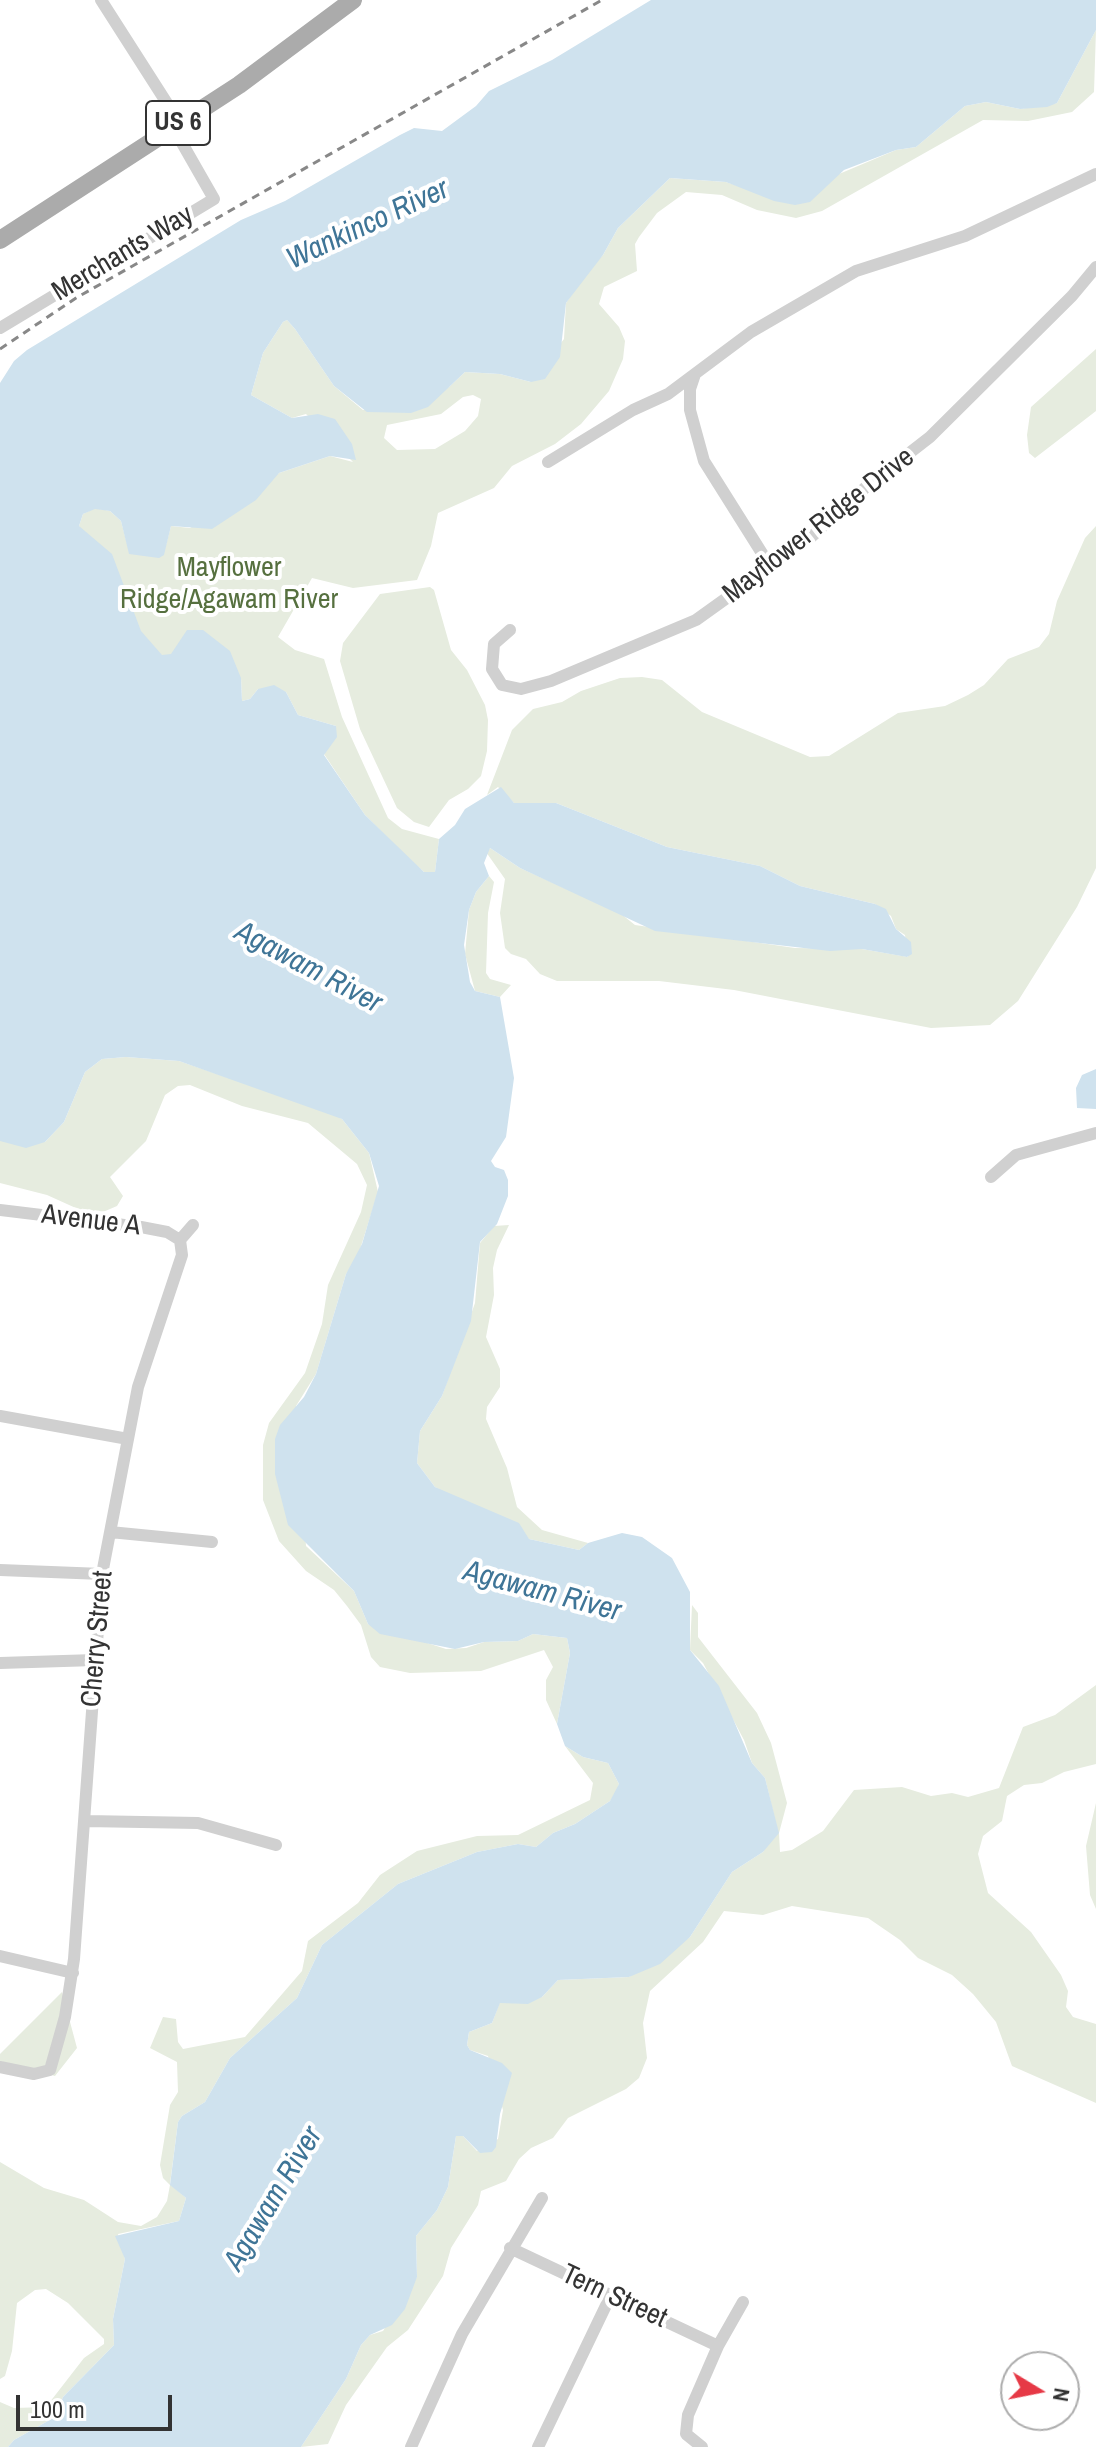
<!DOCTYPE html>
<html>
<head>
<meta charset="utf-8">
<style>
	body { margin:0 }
	#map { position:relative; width:1096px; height:2447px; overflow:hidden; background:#fff; font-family:"Archivo Narrow",sans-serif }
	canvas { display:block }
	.north { position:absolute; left:1000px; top:2351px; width:80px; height:80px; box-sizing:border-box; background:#fff; border:2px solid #adadad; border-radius:50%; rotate:100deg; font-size:22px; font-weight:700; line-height:32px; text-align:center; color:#333 }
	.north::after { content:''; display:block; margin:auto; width:28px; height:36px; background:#e63946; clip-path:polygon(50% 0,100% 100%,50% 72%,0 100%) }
	.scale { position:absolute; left:16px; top:2395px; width:156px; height:36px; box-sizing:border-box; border:4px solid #333; border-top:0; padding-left:10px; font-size:24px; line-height:28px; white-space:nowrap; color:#333; -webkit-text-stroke:6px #fff; paint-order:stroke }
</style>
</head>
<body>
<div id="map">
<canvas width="1096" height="2447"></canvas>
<div class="north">N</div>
<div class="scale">100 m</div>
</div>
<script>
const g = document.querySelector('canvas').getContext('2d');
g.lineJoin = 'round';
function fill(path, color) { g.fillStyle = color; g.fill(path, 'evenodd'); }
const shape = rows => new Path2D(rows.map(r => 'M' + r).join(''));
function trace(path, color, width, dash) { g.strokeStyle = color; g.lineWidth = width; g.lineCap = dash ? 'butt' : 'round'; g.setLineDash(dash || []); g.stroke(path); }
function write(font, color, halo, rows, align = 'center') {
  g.font = font + ' "Archivo Narrow",sans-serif'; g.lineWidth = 8; g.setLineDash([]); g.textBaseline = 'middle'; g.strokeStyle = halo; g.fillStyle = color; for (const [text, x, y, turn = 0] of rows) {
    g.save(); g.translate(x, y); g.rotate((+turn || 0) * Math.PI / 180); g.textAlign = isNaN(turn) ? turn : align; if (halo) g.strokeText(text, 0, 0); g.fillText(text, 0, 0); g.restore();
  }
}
fill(shape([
	[1096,30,1094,92,1072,112,1028,121,983,120,822,211,796,218,757,210,722,195,686,192,657,213,639,237,635,244,637,271,604,287,599,304,619,327,625,341,623,359,609,391,581,424,555,444,512,466,494,488,438,513,431,546,417,580,353,588,312,578,278,637,295,650,324,659,342,717,388,818,402,829,439,839,435,872,424,872,408,858,365,815,342,781,324,754,336,726,298,715,286,692,258,689,250,699,242,701,241,678,157,669,79,526,83,514,95,508,110,511,121,521,129,551,166,545,171,526,190,528,279,473,330,456,353,462,306,414,292,418,251,395,263,353,283,322,287,320,295,329,334,386,363,410,449,387,465,372,500,374,531,382,564,339,566,303,588,270,603,255,618,228,670,178,726,182,744,188,839,174,896,150,916,147,965,106,986,102,1020,109,1057,103],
	[473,395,481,399,478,416,465,431,435,449,397,450,384,438,387,425,441,414,463,397],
	[1096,349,1096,411,1035,458,1029,453,1027,435,1031,407],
	[1096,526,1096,868,1077,907,1018,1001,990,1025,931,1028,734,990,659,981,557,981,540,974,526,959,511,954,505,948,500,913,505,879,486,852,490,848,520,868,620,913,635,925,795,948,862,949,908,957,905,935,896,929,891,916,875,904,800,886,760,866,667,847,556,803,514,803,498,787,487,795,512,730,533,709,562,702,581,691,620,678,642,677,662,680,702,712,810,757,829,756,898,713,945,706,968,695,984,685,1008,659,1039,647,1049,634,1057,601,1085,538],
	[430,587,434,590,451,650,467,670,485,705,488,720,487,751,481,776,468,789,449,800,429,827,414,822,397,808,360,729,340,661,343,643,380,594],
	[489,876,494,882,488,913,486,973,490,979,511,985,500,997,475,991,465,954,469,910,476,892],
	[126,1057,179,1061,331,1113,342,1119,369,1153,378,1192,357,1259,346,1274,316,1374,296,1406,306,1546,354,1591,368,1624,446,1649,466,1648,484,1642,518,1641,533,1634,567,1638,570,1653,557,1724,546,1700,546,1680,553,1667,544,1650,481,1671,410,1673,380,1667,371,1657,361,1625,347,1606,334,1590,306,1571,279,1541,263,1500,263,1445,269,1423,305,1373,322,1324,328,1285,361,1212,367,1185,357,1164,308,1123,242,1106,190,1085,178,1086,165,1095,146,1141,110,1177,123,1196,117,1206,103,1212,78,1209,47,1195,0,1183,0,1141,45,1142,64,1122,85,1072,102,1059],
	[509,1225,497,1250,493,1268,494,1295,486,1337,500,1369,500,1387,487,1407,486,1419,507,1468,517,1507,542,1530,588,1543,579,1550,529,1539,435,1487,417,1463,420,1431,442,1396,475,1303,480,1243,494,1226],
	[692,1605,698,1613,698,1637,757,1713,771,1743,787,1803,779,1833,780,1852,792,1850,823,1831,854,1790,902,1787,931,1796,952,1793,968,1797,999,1788,1023,1727,1055,1715,1096,1685,1096,1764,1064,1772,1042,1783,1024,1785,1007,1796,1002,1821,983,1836,978,1854,988,1893,1031,1932,1061,1975,1068,1991,1066,2007,1073,2017,1096,2024,1096,2103,1012,2066,996,2022,973,1994,952,1975,918,1958,900,1940,868,1918,792,1906,763,1915,724,1911,703,1942,650,1991,643,2023,647,2058,639,2078,626,2089,568,2118,553,2138,531,2148,519,2159,506,2181,481,2191,478,2205,451,2248,443,2276,408,2330,387,2347,346,2405,328,2444,301,2447,346,2379,361,2345,370,2335,383,2331,417,2277,416,2236,437,2210,448,2187,456,2136,463,2136,477,2151,498,2139,503,2110,488,2056,470,2050,467,2045,469,2032,492,2023,500,2002,542,1997,558,1980,629,1977,690,1937,732,1872,763,1852,777,1828,765,1778,752,1763,744,1740,703,1663,690,1650],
	[565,1746,583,1757,608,1763,619,1784,617,1792,610,1801,575,1824,553,1833,536,1847,518,1844,477,1852,398,1884,322,1945,297,1998,230,2058,205,2102,182,2116,178,2122,170,2184,186,2198,179,2221,118,2234,125,2259,113,2319,114,2345,63,2397,55,2417,14,2440,8,2447,0,2447,0,2402,14,2408,46,2407,84,2358,104,2344,104,2339,68,2303,46,2289,35,2290,17,2303,12,2351,5,2376,0,2379,0,2162,44,2188,84,2200,118,2222,141,2226,157,2217,167,2201,170,2185,163,2178,160,2165,170,2105,178,2092,177,2062,150,2048,163,2017,176,2019,178,2042,183,2049,245,2037,302,1971,308,1941,358,1903,380,1875,417,1851,477,1836,518,1835,590,1800,593,1783],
	[1096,1803,1096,1909,1090,1895,1086,1846],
	[62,1992,77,2048,55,2076,0,2061,0,2054]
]), '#e6ecdf');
fill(shape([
	[651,0,1096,0,1096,30,1057,103,1047,107,1020,109,986,102,965,106,916,147,896,150,844,170,810,202,795,205,774,201,726,182,670,178,618,228,603,255,566,303,560,357,545,379,531,382,500,374,465,372,428,407,411,413,367,412,334,386,295,329,287,320,283,322,263,353,251,395,292,418,318,414,335,419,352,444,356,460,330,456,279,473,256,500,212,529,171,526,164,555,159,558,129,554,121,521,110,511,95,509,83,514,79,526,112,554,141,631,162,655,171,654,187,630,203,630,230,651,241,678,242,701,250,699,258,689,274,685,286,692,298,715,336,726,337,737,324,755,365,815,424,872,435,872,439,839,455,825,465,809,501,787,514,803,556,803,667,847,760,866,800,886,875,904,886,909,896,929,911,942,912,954,907,957,862,949,830,951,655,931,520,868,490,848,484,863,489,876,476,892,469,910,464,945,470,982,475,991,500,997,514,1078,506,1137,491,1161,495,1167,504,1170,508,1180,508,1196,497,1224,480,1242,471,1321,442,1396,420,1431,417,1463,435,1487,519,1523,529,1539,579,1550,588,1543,622,1533,642,1537,672,1558,690,1592,690,1650,719,1686,752,1763,765,1778,779,1833,763,1852,732,1872,690,1937,660,1964,629,1977,558,1980,542,1997,528,2004,500,2003,492,2023,469,2032,467,2045,470,2050,502,2063,512,2073,500,2114,496,2147,492,2152,480,2153,463,2136,456,2136,448,2187,437,2210,416,2236,417,2277,405,2309,392,2325,370,2335,361,2345,346,2379,301,2447,8,2447,14,2440,55,2417,63,2397,114,2345,113,2319,125,2259,115,2236,179,2221,186,2198,170,2185,178,2122,182,2116,205,2102,230,2058,297,1998,322,1945,398,1884,477,1852,518,1844,536,1847,553,1833,575,1824,610,1801,619,1784,608,1763,583,1757,565,1746,557,1724,570,1653,567,1638,533,1634,518,1641,484,1642,455,1649,380,1634,368,1624,354,1591,288,1525,275,1474,275,1439,280,1425,304,1397,316,1374,346,1274,362,1244,379,1186,369,1153,342,1119,179,1061,126,1057,102,1059,85,1072,64,1122,45,1142,26,1148,0,1141,0,383,14,361,27,350,241,220,285,201,400,135,414,128,442,131,476,106,489,91,552,60],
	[1096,1069,1096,1109,1077,1108,1076,1088,1082,1075]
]), '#cfe2ee');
trace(shape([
	[0,328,214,199,182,143,179,122,101,0],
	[695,374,690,389,690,410,704,461,770,566],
	[548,462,633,410,668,394,751,332,856,271,965,236,1096,174],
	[510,630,494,644,492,669,502,685,521,689,551,681,696,620,809,539,867,486,930,437,1072,296,1096,267],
	[991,1177,1016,1155,1096,1133],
	[0,1210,141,1227,167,1232,180,1240],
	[180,1240,193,1225],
	[0,1416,128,1439],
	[110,1532,212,1542],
	[0,1570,102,1574],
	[0,1663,95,1660],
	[86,1821,198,1823,276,1845],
	[0,1956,73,1973],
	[0,2067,34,2074,50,2070,65,2017,74,1959,102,1574,138,1387,182,1255,180,1240],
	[510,2248,718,2346],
	[411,2447,462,2334,542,2198],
	[538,2447,611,2295],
	[702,2447,686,2434,688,2415,718,2346,743,2302]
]), '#d0d0d0', 12);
trace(shape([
	[0,240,239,85,353,0]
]), '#ababab', 18);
trace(shape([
	[0,349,76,298,602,0]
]), '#888', 3, [8, 6]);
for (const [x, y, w] of [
	[178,123,64]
]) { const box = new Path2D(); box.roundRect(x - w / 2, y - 22, w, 44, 6); g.fillStyle = '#fff'; g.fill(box); trace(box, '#333', 2); }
write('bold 26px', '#333', null, [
	["US 6",178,123]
]);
write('28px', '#333', '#fff', [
	["Merchants Way",123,254,-31],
	["Mayflower Ridge Drive",819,526,-38],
	["Avenue A",91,1221,7],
	["Cherry Street",98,1639,-85],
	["Tern Street",614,2297,25]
]);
write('28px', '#56703f', '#fff', [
	["Mayflower",229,568],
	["Ridge/Agawam River",229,600]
]);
write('italic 30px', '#3f7597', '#fff', [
	["Wankinco River",368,225,-25],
	["Agawam River",308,968,28],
	["Agawam River",542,1592,15],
	["Agawam River",274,2199,-59]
]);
</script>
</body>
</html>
